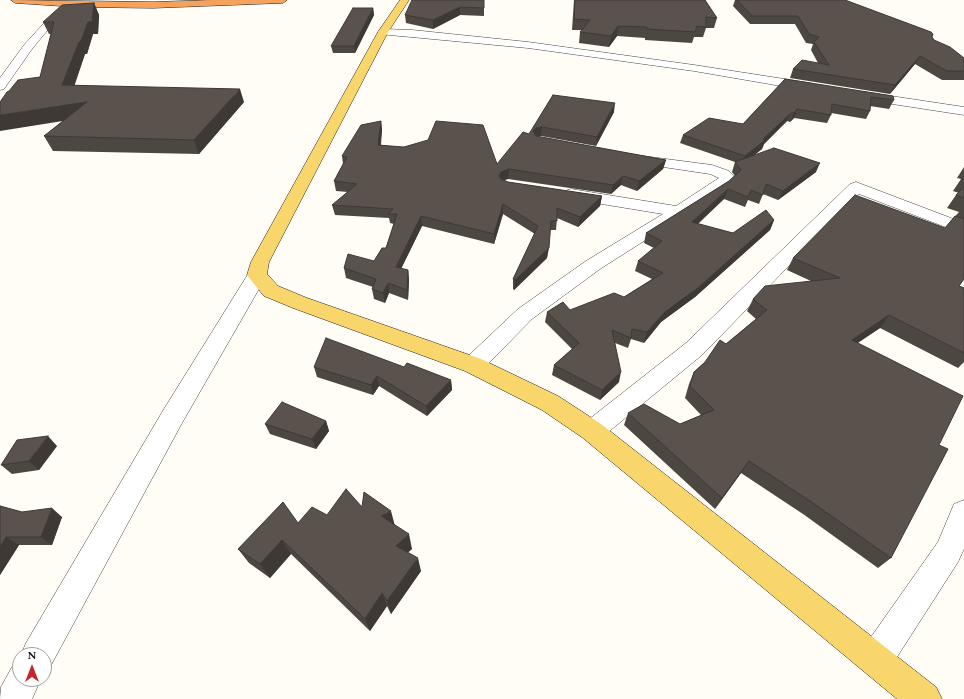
<!DOCTYPE html>
<html>
<head>
<meta charset="utf-8">
<style>
	body { margin:0 }
	#map { position:relative; width:964px; height:699px; overflow:hidden; background:#fffdf5; font-family:Spectral,serif }
	canvas { display:block }
	.north { position:absolute; left:12px; top:647px; width:40px; height:40px; box-sizing:border-box; background:#fff; border:1px solid #a0a0a0; border-radius:50%; rotate:0deg; font-size:11px; font-weight:700; line-height:16px; text-align:center; color:#111 }
	.north::after { content:''; display:block; margin:auto; width:14px; height:18px; background:#c4262e; clip-path:polygon(50% 0,100% 100%,50% 72%,0 100%) }
</style>
</head>
<body>
<div id="map">
<canvas width="964" height="699"></canvas>
<div class="north">N</div>
</div>
<script>
const g = document.querySelector('canvas').getContext('2d');
g.lineJoin = 'round';
const shape = rows => new Path2D(rows.map(r => 'M' + r).join(''));
function trace(path, color, width, dash) { g.strokeStyle = color; g.lineWidth = width; g.lineCap = dash ? 'butt' : 'round'; g.setLineDash(dash || []); g.stroke(path); }
function fill(path, color) { g.fillStyle = color; g.fill(path, 'evenodd'); }
const minor = shape([
	[69,6,74,9,72,11,51,26,32,49,4,89,0,90,0,78,24,45,45,22,69,6],
	[383,29,412,30,528,42,694,65,810,83,814,84,816,87,814,90,810,91,694,71,528,48,379,34,378,32,379,30,383,29],
	[864,92,964,107,964,115,860,99,858,96,860,93,864,92],
	[635,155,712,165,729,171,736,179,724,190,600,269,532,319,481,371,473,373,465,371,462,365,465,359,518,309,586,261,663,214,571,199,565,197,563,194,565,191,571,189,676,206,719,178,710,174,630,162,628,159,630,156,635,155],
	[856,182,964,223,964,234,859,194,702,355,601,438,592,441,583,438,579,431,583,424,686,343,850,184,856,182],
	[257,269,264,271,267,275,182,423,50,667,44,669,44,655,21,655,26,643,164,409,250,271,257,269],
	[964,500,964,549,958,562,888,671,876,676,864,671,859,659,864,647,938,542,954,504,964,500],
	[20,664,20,679,41,679,32,699,0,699,1,687,12,667,20,664]
]);
const major = shape([
	[400,0,409,0,388,32,269,262,267,274,278,286,307,298,481,359,558,396,601,424,936,687,942,699,897,699,583,438,542,410,465,371,293,308,264,296,250,279,247,275,251,262,378,32,400,0]
]);
const highway = shape([
	[11,0,153,2,212,0,287,0,283,3,153,8,76,7,15,3,11,0]
]);
trace(minor, '#444', 1);
trace(major, '#222', 1);
trace(highway, '#222', 1);
fill(minor, '#fff');
fill(major, '#f9d66b');
fill(highway, '#f5a25d');
fill(shape([
	[484,0,484,16,460,15,433,29,406,23,405,15],
	[574,0,705,0,717,18,714,28,706,28,703,37,694,37,692,43,645,40,645,38,617,36,609,47,579,43,580,32,582,30,572,30],
	[735,0,845,0,932,37,934,40,964,58,964,80,942,80,915,64,890,94,790,78,793,69,818,63,811,50,813,44,806,43,795,24,750,24,733,6],
	[94,3,99,15,98,34,93,34,87,54,85,54,74,85,244,102,199,154,53,151,44,136,63,121,9,91,40,77,51,34,49,34,43,22],
	[373,8,374,15,355,53,333,53,331,46],
	[785,79,894,100,889,109,870,106,870,111,866,119,831,113,831,115,827,123,794,118,790,122,787,121,764,144,762,149,754,155,816,172,778,200,763,194,759,204,748,200,745,207,724,199,698,224,733,233,774,220,770,230,695,297,661,322,644,343,631,339,628,348,615,343,619,382,600,400,552,375,554,365,572,349,545,322,547,312,570,310,624,297,652,279,635,271,638,261,654,248,644,243,646,233,729,181,735,176,732,172,735,162,680,143,683,135,743,124],
	[553,95,614,112,596,146,541,136,536,136,666,160,663,169,637,191,621,185,611,194,508,179,503,180,508,182,602,196,600,206,578,227,557,218,556,230,550,230,547,258,514,290,513,289,513,279,535,234,503,214,494,244,422,226,401,269,408,270,409,280,408,300,389,293,385,303,374,299,372,289,373,287,346,278,344,268,374,261,386,248,394,224,390,223,389,218,335,215,332,205,348,192,336,191,334,181,343,164,342,156,381,121,382,130,381,145,497,164,529,134],
	[964,167,964,279,959,286,964,288,964,362,958,368,880,328,857,343,939,445,891,558,878,568,803,514,741,473,715,509,624,425,628,413,680,424,701,415,685,398,689,384,694,372,726,344,756,319,747,311,753,299,811,281,787,270,793,258,945,228,959,212,947,208,956,195,959,193,953,191,961,179,957,178],
	[314,367,404,367,451,380,452,390,427,416,379,386,373,395,317,377],
	[326,421,329,431,316,449,270,434,265,424],
	[57,446,39,470,12,474,1,465],
	[0,506,22,512,62,517,52,545,19,545,0,575],
	[362,507,395,525,412,549,408,552,421,571,391,614,387,606,370,631,291,554,270,578,249,563,238,549,298,523,327,515]
]), '#4d4742');
fill(shape([
	[94,3,99,15,98,34,93,34,87,54,85,54,70,99,62,85],
	[460,7,460,15,433,29,433,20],
	[373,8,374,15,355,53,354,46],
	[618,26,617,36,609,47,611,36],
	[920,56,915,64,890,94,895,85],
	[240,89,244,102,199,154,194,140],
	[87,102,94,116,0,131,0,115],
	[615,103,614,112,596,146,597,137],
	[797,109,794,118,790,122,794,113],
	[791,113,787,121,764,144,762,149,742,165,745,156],
	[381,121,382,130,379,154,378,145],
	[542,127,541,136,536,137,533,131,536,128],
	[666,160,663,169,637,191,639,181],
	[820,163,816,172,778,200,783,191],
	[509,169,508,179,501,181,499,176,501,172],
	[623,176,621,185,611,194,613,185],
	[728,189,724,199,688,232,692,222],
	[602,196,600,206,578,227,580,217],
	[503,204,503,214,494,244,494,234],
	[421,216,422,226,397,277,396,267],
	[774,220,770,230,695,297,661,322,644,343,647,332,665,312],
	[549,248,547,258,514,290,515,280],
	[408,270,409,280,408,300,407,290],
	[388,283,389,293,385,303,383,293],
	[889,315,880,328,843,353,852,340],
	[621,372,619,382,600,400,602,390],
	[377,376,379,386,373,395,371,385],
	[451,380,452,390,427,416,426,406],
	[326,421,329,431,316,449,312,439],
	[48,436,57,446,39,470,29,461],
	[749,461,741,473,715,509,722,498],
	[52,508,62,517,52,545,41,537],
	[391,511,395,526,381,516],
	[409,534,412,549,400,560,396,546],
	[6,537,19,545,0,575,0,547],
	[282,540,291,554,270,578,260,564],
	[418,558,421,571,391,614,387,601],
	[382,593,387,606,370,631,365,619]
]), '#3f3936');
const building = shape([
	[412,0,484,0,484,8,460,7,433,20,405,15,412,0],
	[575,0,705,0,717,18,706,17,706,27,697,26,695,32,647,29,647,27,618,26,611,36,580,32,590,20,574,19,575,0],
	[737,0,845,0,931,32,933,34,932,37,934,40,950,47,964,58,964,71,947,71,920,56,895,85,793,69,802,60,829,65,814,42,819,37,809,34,798,16,752,16,737,0],
	[94,3,92,22,88,22,81,41,79,42,62,85,240,89,194,140,44,136,87,102,0,115,0,102,7,92,9,91,18,80,40,77,54,22,43,22,62,5,94,3],
	[353,8,373,8,354,46,331,46,353,8],
	[785,79,893,96,894,100,871,97,870,111,832,104,831,115,797,109,794,113,791,113,763,139,765,140,745,156,683,135,709,118,743,124,785,79],
	[553,95,615,103,597,137,542,127,536,128,533,131,536,136,666,160,639,181,623,176,613,185,509,169,501,172,499,176,501,179,508,182,602,196,580,217,557,208,557,221,551,221,549,248,515,280,513,279,538,226,503,204,494,234,421,216,396,267,408,270,407,290,388,283,383,293,372,289,376,279,344,268,348,254,374,261,382,248,386,248,397,214,388,214,393,209,332,205,357,184,334,181,347,157,342,156,361,125,381,121,378,145,404,147,428,140,436,121,483,125,497,164,523,132,529,134,553,95],
	[774,148,820,163,783,191,766,184,763,195,751,190,748,197,728,189,692,222,733,233,766,210,774,220,699,287,665,312,647,332,632,329,631,338,612,330,621,372,602,390,554,365,579,343,547,312,563,302,570,310,614,293,624,297,663,273,638,261,662,241,646,233,729,181,741,170,735,162,774,148],
	[964,187,964,198,956,195,964,187],
	[855,195,945,228,955,216,964,219,964,279,959,286,964,288,964,353,889,315,852,340,963,396,939,445,948,449,891,558,813,503,749,461,722,498,628,413,644,404,680,424,714,410,690,386,694,372,705,362,720,340,726,344,767,310,753,299,765,286,840,278,793,258,855,195],
	[326,338,404,367,407,363,451,380,426,406,377,376,371,385,314,367,326,338],
	[282,402,326,421,312,439,265,424,282,402],
	[48,436,29,461,1,465,17,440,48,436],
	[346,489,362,507,364,492,391,511,381,516,409,534,396,546,418,558,387,601,382,593,365,619,282,540,260,564,238,549,283,502,298,523,312,507,327,515,346,489],
	[0,506,22,512,52,508,41,537,6,537,0,547,0,506]
]);
fill(building, '#5a524d');
trace(building, '#3f3936', 1);
</script>
</body>
</html>
